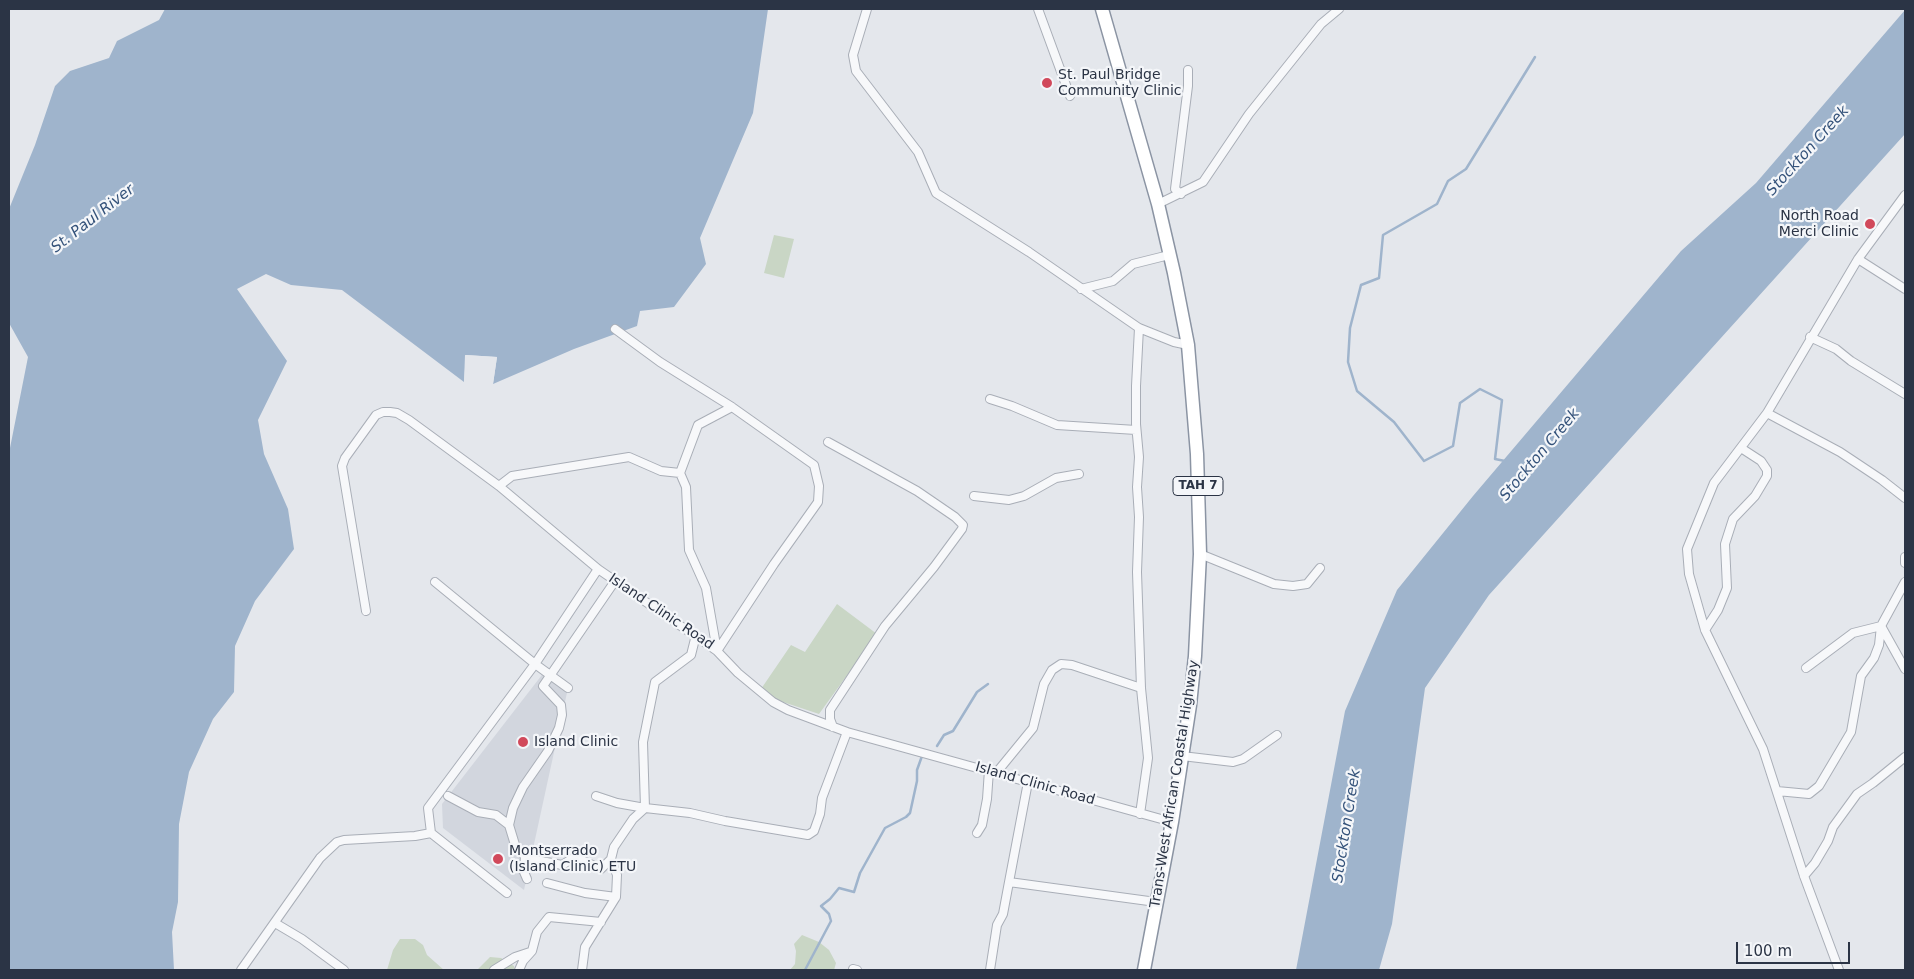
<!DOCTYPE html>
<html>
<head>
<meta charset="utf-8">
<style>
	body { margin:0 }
	#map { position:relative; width:1914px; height:979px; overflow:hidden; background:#e4e7ec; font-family:"DejaVu Sans",sans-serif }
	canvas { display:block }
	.frame { position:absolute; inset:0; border:10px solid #2b3445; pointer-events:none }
	.scale { position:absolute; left:1736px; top:942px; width:114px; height:22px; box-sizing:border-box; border:2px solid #2b3445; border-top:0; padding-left:6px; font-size:15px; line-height:18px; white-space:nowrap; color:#2b3445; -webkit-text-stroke:4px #f4f6f9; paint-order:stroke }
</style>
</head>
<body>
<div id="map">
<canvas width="1914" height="979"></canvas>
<div class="frame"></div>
<div class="scale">100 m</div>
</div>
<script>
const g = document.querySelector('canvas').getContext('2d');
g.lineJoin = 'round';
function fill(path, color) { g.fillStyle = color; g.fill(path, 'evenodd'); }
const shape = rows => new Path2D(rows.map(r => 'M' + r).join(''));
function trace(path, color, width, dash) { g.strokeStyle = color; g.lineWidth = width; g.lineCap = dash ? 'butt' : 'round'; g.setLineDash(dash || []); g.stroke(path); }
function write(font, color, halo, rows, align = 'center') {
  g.font = font + ' "DejaVu Sans",sans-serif'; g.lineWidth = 4.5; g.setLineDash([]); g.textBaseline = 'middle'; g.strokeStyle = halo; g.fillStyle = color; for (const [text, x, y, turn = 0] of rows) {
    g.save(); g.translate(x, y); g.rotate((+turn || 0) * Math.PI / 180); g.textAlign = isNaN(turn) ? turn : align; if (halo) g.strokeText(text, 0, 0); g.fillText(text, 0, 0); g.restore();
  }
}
fill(shape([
	[545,671,568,688,524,890,443,828,442,804]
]), '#d2d6de');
fill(shape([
	[774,235,794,239,784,278,764,273],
	[837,604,877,634,819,714,774,699,761,689,791,645,805,652],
	[802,935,819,942,829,950,836,963,834,970,790,970,795,964,796,951,794,944],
	[400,939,415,939,423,945,427,955,444,970,387,970,393,950],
	[490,957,501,958,514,966,515,970,477,970]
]), '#c9d6c5');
fill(shape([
	[165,9,768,9,753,113,700,238,706,264,674,307,640,311,637,326,574,349,493,384,497,357,466,355,464,382,342,290,291,285,266,274,237,289,287,361,258,420,264,454,288,509,294,549,255,601,235,646,234,692,213,719,189,772,179,824,178,902,172,932,174,970,9,970,9,453,28,357,9,323,9,209,35,145,55,86,70,71,109,58,117,41,159,20],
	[1905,10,1905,134,1489,595,1425,688,1392,924,1379,970,1296,970,1345,711,1397,590,1473,496,1681,251,1756,183]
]), '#9fb4cc');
fill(shape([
	[465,355,497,357,493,384,491,384,494,359,468,358,467,382,464,382]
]), '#e4e7ec');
trace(shape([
	[1505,461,1495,459,1502,400,1480,389,1460,403,1453,446,1424,461,1394,422,1357,391,1348,362,1350,328,1361,285,1379,278,1383,235,1437,204,1448,181,1466,169,1535,57],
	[937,746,944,735,953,731,977,692,988,684],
	[805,970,831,921,829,914,821,906,830,899,839,888,854,892,860,873,885,828,906,817,910,813,917,781,917,770,922,756]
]), '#9fb4cc', 2.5);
const minor = shape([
	[867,9,853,55,856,71,918,152,936,193,1029,252,1139,328,1174,342,1188,345],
	[1038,9,1070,96],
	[1181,194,1175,189,1188,86,1188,70],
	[1158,204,1203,182,1249,114,1321,24,1339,9],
	[1858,259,1905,289],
	[1081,289,1113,281,1133,264,1169,255],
	[1139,328,1136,386,1136,424,1139,457,1137,487,1139,517,1137,572,1141,688,1148,758,1140,814],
	[615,329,660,362,732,407,814,465,819,486,818,502,774,564,717,651,706,588,689,550,686,487,680,473],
	[1810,337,1836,349,1851,361,1905,394],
	[990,399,1012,406,1057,425,1136,430],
	[1767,413,1840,452,1882,480,1905,498],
	[828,442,917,491,955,517,963,525,962,529,934,567,885,626,830,710,830,719,833,727],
	[499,486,512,476,629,457,661,471,680,473,698,425,732,407],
	[974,496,1009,500,1024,496,1056,478,1079,474],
	[1200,554,1274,584,1293,586,1307,584,1320,568],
	[1905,557,1905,563],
	[435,582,535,664,568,688],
	[366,611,342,466,345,458,376,415,383,412,390,412,397,413,409,420,499,486,598,569,717,651,738,673,773,702,788,710,847,732,1172,822],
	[1705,630,1718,610,1727,588,1725,544,1733,519,1755,496,1767,476,1767,470,1761,461,1741,448],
	[1806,668,1853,633,1881,626,1905,669],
	[1182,756,1233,762,1243,759,1277,735],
	[997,772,1033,728,1044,684,1052,670,1061,664,1072,665,1141,688],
	[1777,791,1809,794,1819,786,1851,732,1861,676,1874,658,1879,645,1881,626,1905,582],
	[448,796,478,812,496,815,509,825],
	[596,796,617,803,645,808,643,742,655,682,691,655,696,635],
	[977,833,982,825,987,799,989,770],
	[531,859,562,865,575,857,601,869,611,859],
	[1804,876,1815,863,1828,841,1833,827,1857,794,1873,783,1905,757],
	[527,879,524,872,525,856,516,848,509,825,513,808,523,787,548,751,559,728,562,715,561,705,543,686,615,581],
	[1009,882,1028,782],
	[547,883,585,893,616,897],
	[507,893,431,833,428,808,535,664,598,569],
	[275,923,302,939,344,970],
	[853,969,857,970],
	[241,970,320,858,337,842,344,840,415,836,431,833],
	[494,970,515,957,530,952],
	[519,970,523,961,532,951,537,932,549,917,601,922],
	[582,970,585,947,616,897,617,875,611,859,614,847,633,819,645,808,690,813,725,821,808,835,814,831,820,814,822,798,847,732],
	[990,970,997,925,1003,914,1009,882,1156,902],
	[1839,970,1804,876,1763,749,1705,630,1689,574,1687,549,1714,483,1767,413,1858,259,1905,195]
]);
const trunk = shape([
	[1102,9,1158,204,1174,273,1188,345,1197,454,1200,554,1195,656,1190,705,1172,822,1144,970]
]);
trace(minor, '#a9aeb7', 10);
trace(trunk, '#8b94a3', 15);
trace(minor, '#f7f8fa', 8);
trace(trunk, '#fff', 12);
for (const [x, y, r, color] of [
	[1047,83,6,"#d1495b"],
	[1870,224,6,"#d1495b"],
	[523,742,6,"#d1495b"],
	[498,859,6,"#d1495b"]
]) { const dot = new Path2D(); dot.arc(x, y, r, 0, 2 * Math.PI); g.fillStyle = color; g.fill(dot); trace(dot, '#f4f6f9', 2); }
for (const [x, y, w] of [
	[1198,486,50]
]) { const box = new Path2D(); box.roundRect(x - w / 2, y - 9.5, w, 19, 4); g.fillStyle = '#f4f6f9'; g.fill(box); trace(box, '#2b3445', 1); }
write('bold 12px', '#2b3445', null, [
	["TAH 7",1198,486]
]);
write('14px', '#2b3445', '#f4f6f9', [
	["St. Paul Bridge",1058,75],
	["Community Clinic",1058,91],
	["North Road",1859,216,"right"],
	["Merci Clinic",1859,232,"right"],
	["Island Clinic",534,742],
	["Montserrado",509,851],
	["(Island Clinic) ETU",509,867]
], 'left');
write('14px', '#2b3445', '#f4f6f9', [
	["Island Clinic Road",661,612,34],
	["Island Clinic Road",1035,784,16],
	["Trans-West African Coastal Highway",1175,784,-81]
]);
write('italic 15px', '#34527a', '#f4f6f9', [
	["Stockton Creek",1808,151,-48],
	["St. Paul River",93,219,-38],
	["Stockton Creek",1540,455,-50],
	["Stockton Creek",1347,826,-81]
]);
</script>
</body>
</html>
